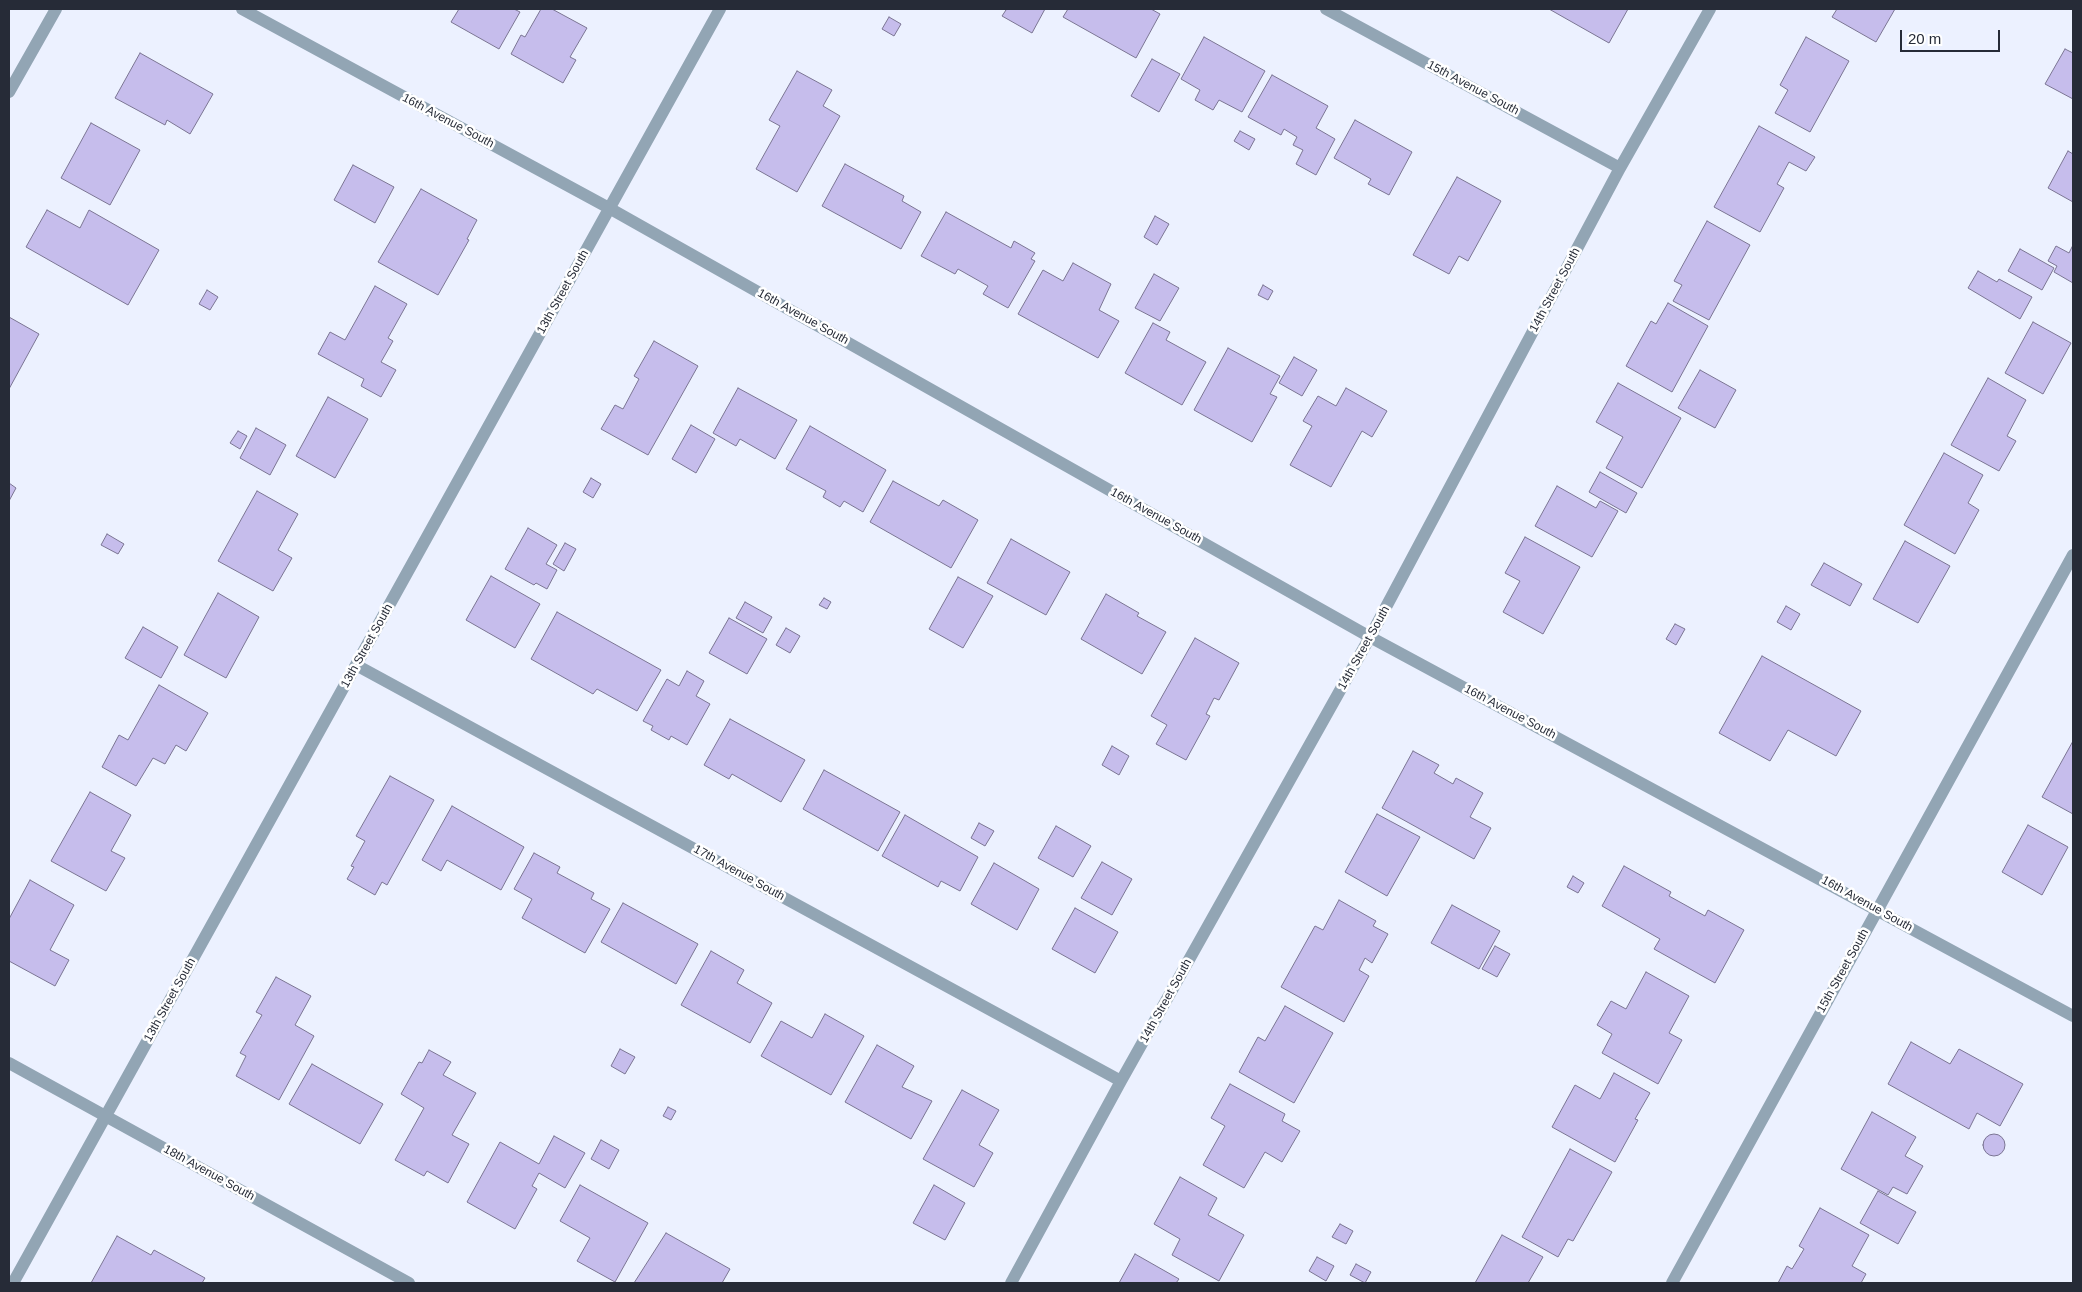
<!DOCTYPE html>
<html>
<head>
<meta charset="utf-8">
<style>
	body { margin:0 }
	#map { position:relative; width:2082px; height:1292px; overflow:hidden; background:#ecf1ff; font-family:Helvetica,sans-serif }
	canvas { display:block }
	.frame { position:absolute; inset:0; border:10px solid #262b37; pointer-events:none }
	.scale { position:absolute; left:1900px; top:30px; width:100px; height:22px; box-sizing:border-box; border:2px solid #262b37; border-top:0; padding-left:6px; font-size:15px; line-height:18px; white-space:nowrap; color:#262b37; -webkit-text-stroke:4px #fff; paint-order:stroke }
</style>
</head>
<body>
<div id="map">
<canvas width="2082" height="1292"></canvas>
<div class="frame"></div>
<div class="scale">20 m</div>
</div>
<script>
const g = document.querySelector('canvas').getContext('2d');
g.lineJoin = 'round';
function fill(path, color) { g.fillStyle = color; g.fill(path, 'evenodd'); }
const shape = rows => new Path2D(rows.map(r => 'M' + r).join(''));
function trace(path, color, width, dash) { g.strokeStyle = color; g.lineWidth = width; g.lineCap = dash ? 'butt' : 'round'; g.setLineDash(dash || []); g.stroke(path); }
function write(font, color, halo, rows, align = 'center') {
  g.font = font + ' Helvetica,sans-serif'; g.lineWidth = 5; g.setLineDash([]); g.textBaseline = 'middle'; g.strokeStyle = halo; g.fillStyle = color; for (const [text, x, y, turn = 0] of rows) {
    g.save(); g.translate(x, y); g.rotate((+turn || 0) * Math.PI / 180); g.textAlign = isNaN(turn) ? turn : align; if (halo) g.strokeText(text, 0, 0); g.fillText(text, 0, 0); g.restore();
  }
}
const building = shape([
	[459,9,514,9,520,12,499,49,451,22,459,9],
	[541,9,552,9,587,28,570,57,576,60,563,83,511,54,521,35,525,37,541,9],
	[1003,9,1045,9,1032,33,1002,16,1006,10,1003,9],
	[1068,9,1151,9,1160,14,1136,58,1063,17,1068,9],
	[1549,9,1628,9,1609,43,1549,9],
	[1837,9,1895,9,1876,42,1832,17,1837,9],
	[889,17,901,24,894,36,882,29,889,17],
	[1204,37,1265,71,1242,112,1219,100,1213,110,1195,100,1200,90,1181,79,1204,37],
	[1806,37,1849,61,1810,132,1775,113,1788,90,1780,85,1806,37],
	[2065,49,2073,53,2073,99,2045,84,2065,49],
	[140,53,213,94,190,134,167,120,165,125,115,98,140,53],
	[1152,59,1180,74,1159,112,1131,96,1152,59],
	[797,71,832,90,823,106,840,116,797,192,756,169,780,126,769,120,797,71],
	[1272,75,1328,106,1316,128,1335,139,1316,175,1296,164,1303,150,1293,145,1297,137,1284,129,1281,135,1248,117,1272,75],
	[1355,120,1412,152,1389,195,1368,184,1371,179,1334,158,1355,120],
	[91,123,140,150,110,205,61,178,91,123],
	[1759,126,1815,157,1806,171,1789,162,1777,184,1784,188,1760,232,1714,207,1759,126],
	[1240,131,1255,139,1249,150,1234,141,1240,131],
	[2068,151,2073,154,2073,202,2048,188,2068,151],
	[845,164,904,196,902,201,921,212,901,249,822,206,845,164],
	[353,165,394,187,375,223,334,200,353,165],
	[1457,177,1501,201,1468,261,1459,256,1449,274,1413,255,1457,177],
	[421,189,477,220,467,239,469,240,438,295,378,262,421,189],
	[47,210,80,228,89,210,159,250,128,305,26,247,47,210],
	[946,212,1011,248,1014,241,1035,253,1031,259,1035,261,1008,308,983,294,988,286,958,269,955,274,921,256,946,212],
	[1155,216,1169,224,1157,245,1144,237,1155,216],
	[1707,221,1750,245,1709,320,1673,301,1682,285,1674,281,1707,221],
	[2073,245,2073,283,2054,272,2057,266,2048,261,2056,246,2069,253,2073,245],
	[2020,249,2054,268,2042,290,2008,271,2020,249],
	[1073,263,1111,284,1099,310,1119,321,1098,358,1018,314,1043,270,1063,281,1073,263],
	[1978,271,1997,282,1999,279,2032,297,2020,319,1968,288,1978,271],
	[1154,274,1179,288,1160,321,1135,308,1154,274],
	[1263,285,1273,291,1268,300,1258,295,1263,285],
	[375,286,407,304,388,338,393,341,381,362,396,370,381,397,361,386,364,379,318,354,330,332,345,340,375,286],
	[207,290,218,297,210,310,199,304,207,290],
	[1668,303,1708,326,1672,392,1626,366,1651,321,1656,324,1668,303],
	[9,317,39,334,9,389,9,317],
	[2033,322,2071,343,2043,394,2005,373,2033,322],
	[1153,323,1170,332,1166,340,1206,362,1182,405,1125,373,1153,323],
	[654,341,698,366,648,455,601,429,615,405,623,409,639,379,634,376,654,341],
	[1228,348,1280,376,1270,394,1277,397,1252,442,1194,410,1228,348],
	[1294,357,1317,370,1302,396,1279,383,1294,357],
	[1700,370,1736,390,1715,428,1678,408,1700,370],
	[1988,378,2026,400,2007,436,2016,441,1999,471,1951,445,1988,378],
	[1618,383,1681,418,1642,488,1606,468,1623,437,1596,422,1618,383],
	[738,388,797,420,775,459,740,439,736,446,713,433,738,388],
	[1346,388,1387,411,1372,437,1362,431,1331,487,1290,465,1312,426,1303,421,1318,396,1336,406,1346,388],
	[328,397,368,419,335,478,296,456,328,397],
	[691,425,715,439,696,473,672,459,691,425],
	[810,426,886,470,863,512,844,501,840,507,823,497,826,491,786,469,810,426],
	[256,428,286,445,270,475,240,458,256,428],
	[238,431,247,436,240,449,230,443,238,431],
	[1944,453,1983,475,1968,503,1979,510,1955,554,1904,525,1944,453],
	[1600,472,1637,493,1626,513,1589,492,1600,472],
	[591,478,601,484,593,498,583,492,591,478],
	[893,481,939,506,943,500,978,520,951,568,870,522,893,481],
	[9,483,16,488,9,501,9,483],
	[1557,486,1596,508,1600,501,1618,511,1592,557,1535,526,1557,486],
	[257,491,298,514,278,550,292,558,273,591,218,561,257,491],
	[528,528,557,545,546,564,557,570,547,589,536,583,534,585,505,569,528,528],
	[107,534,124,544,118,554,101,545,107,534],
	[1525,537,1580,567,1543,634,1503,612,1520,581,1505,573,1525,537],
	[1011,539,1070,572,1046,615,987,583,1011,539],
	[1905,541,1950,566,1918,623,1873,599,1905,541],
	[565,543,576,549,564,571,553,564,565,543],
	[1824,563,1862,584,1850,606,1811,585,1824,563],
	[491,576,540,604,515,648,466,620,491,576],
	[958,577,993,596,963,648,929,629,958,577],
	[218,593,259,617,226,678,184,655,218,593],
	[1106,594,1139,613,1137,616,1166,632,1142,674,1081,639,1106,594],
	[824,598,831,602,827,609,819,605,824,598],
	[745,602,772,617,763,633,736,618,745,602],
	[1786,606,1800,614,1791,630,1777,622,1786,606],
	[557,612,661,670,637,711,597,689,593,694,531,659,557,612],
	[729,618,767,639,747,674,709,653,729,618],
	[1675,624,1685,629,1676,645,1666,639,1675,624],
	[143,627,178,647,161,678,125,658,143,627],
	[786,628,800,636,790,653,776,645,786,628],
	[1195,638,1239,663,1219,700,1214,698,1206,714,1210,716,1186,760,1156,744,1167,725,1151,716,1195,638],
	[1762,656,1861,711,1836,756,1788,730,1770,761,1719,733,1762,656],
	[687,671,704,681,696,696,710,704,687,745,671,736,669,740,651,730,653,726,643,721,667,679,679,686,687,671],
	[159,685,208,713,186,751,176,745,165,764,153,758,136,786,102,767,119,735,128,740,159,685],
	[730,719,805,760,781,802,732,774,729,779,704,765,730,719],
	[2073,741,2073,814,2042,797,2073,741],
	[1112,746,1129,756,1119,775,1102,765,1112,746],
	[1413,751,1439,765,1434,773,1453,784,1456,778,1483,793,1470,817,1491,828,1474,859,1382,808,1413,751],
	[824,770,900,812,878,851,803,809,824,770],
	[390,776,434,800,387,885,382,882,375,895,347,879,354,867,351,866,365,841,356,836,390,776],
	[90,792,131,815,111,851,125,858,106,891,51,861,90,792],
	[452,806,524,847,501,890,447,860,441,871,422,860,452,806],
	[1377,814,1420,837,1387,896,1345,872,1377,814],
	[905,815,978,857,960,891,941,881,938,887,882,856,905,815],
	[979,823,994,831,985,846,971,838,979,823],
	[2028,825,2068,847,2042,895,2002,872,2028,825],
	[1056,826,1091,846,1073,877,1038,858,1056,826],
	[534,853,560,867,557,873,594,893,591,899,610,909,585,953,522,918,532,899,514,889,534,853],
	[1102,862,1132,879,1112,915,1081,898,1102,862],
	[994,863,1039,889,1017,930,971,904,994,863],
	[1624,866,1671,892,1669,896,1705,916,1708,910,1744,930,1715,983,1654,949,1660,939,1602,906,1624,866],
	[1573,876,1584,883,1578,893,1567,887,1573,876],
	[30,880,74,905,50,950,69,960,55,986,9,961,9,919,30,880],
	[1339,900,1376,921,1373,926,1388,934,1372,963,1365,958,1359,970,1369,976,1344,1022,1281,987,1315,926,1323,930,1339,900],
	[623,903,698,944,676,984,601,942,623,903],
	[1452,905,1500,931,1479,969,1431,943,1452,905],
	[1075,908,1118,932,1095,973,1052,949,1075,908],
	[1495,946,1510,954,1497,977,1482,969,1495,946],
	[711,951,744,970,737,983,772,1003,750,1043,681,1005,711,951],
	[1646,972,1689,996,1669,1033,1682,1040,1658,1084,1602,1053,1612,1034,1597,1025,1611,1001,1626,1009,1646,972],
	[276,977,311,996,295,1025,314,1036,279,1100,236,1076,246,1056,240,1053,262,1015,256,1012,276,977],
	[1285,1006,1333,1033,1294,1103,1239,1072,1258,1037,1265,1041,1285,1006],
	[825,1014,864,1036,831,1095,761,1056,781,1021,812,1038,825,1014],
	[1911,1042,1950,1064,1959,1049,2023,1084,2000,1126,1977,1113,1969,1129,1888,1084,1911,1042],
	[877,1045,914,1066,902,1087,932,1101,911,1139,845,1102,877,1045],
	[620,1049,635,1057,625,1074,611,1066,620,1049],
	[429,1050,451,1062,443,1075,476,1093,452,1135,469,1144,448,1183,427,1171,424,1176,395,1160,424,1108,401,1094,419,1062,422,1063,429,1050],
	[312,1064,383,1104,360,1144,289,1104,312,1064],
	[1614,1073,1650,1093,1635,1119,1638,1120,1615,1162,1552,1127,1575,1085,1600,1099,1614,1073],
	[1230,1084,1285,1114,1282,1121,1300,1131,1282,1162,1265,1152,1244,1188,1203,1165,1225,1126,1211,1118,1230,1084],
	[962,1090,999,1110,979,1145,993,1153,974,1187,923,1159,962,1090],
	[668,1107,676,1111,671,1120,663,1116,668,1107],
	[1872,1112,1916,1137,1905,1156,1923,1166,1907,1194,1893,1187,1888,1195,1841,1169,1872,1112],
	'1983 1145a11 11 0 1 1 22 0a11 11 0 1 1-22 0Z',
	[554,1136,585,1153,565,1188,539,1173,532,1186,537,1189,515,1229,467,1202,500,1142,539,1164,554,1136],
	[601,1140,619,1150,609,1169,591,1159,601,1140],
	[1570,1149,1612,1172,1573,1241,1568,1239,1558,1257,1522,1237,1570,1149],
	[1180,1177,1217,1198,1208,1215,1244,1235,1219,1281,1172,1255,1180,1239,1154,1224,1180,1177],
	[580,1185,648,1223,615,1282,577,1261,590,1238,560,1221,580,1185],
	[934,1185,965,1203,945,1240,913,1223,934,1185],
	[1878,1191,1916,1212,1898,1244,1860,1223,1878,1191],
	[1820,1208,1869,1235,1852,1266,1866,1274,1861,1283,1778,1283,1787,1266,1792,1269,1804,1249,1799,1246,1820,1208],
	[1340,1224,1353,1231,1346,1244,1332,1237,1340,1224],
	[666,1233,730,1269,722,1283,634,1283,666,1233],
	[1502,1235,1543,1257,1528,1283,1475,1283,1502,1235],
	[117,1236,151,1255,154,1250,205,1278,202,1283,91,1283,117,1236],
	[1135,1254,1179,1279,1176,1283,1119,1283,1135,1254],
	[1317,1257,1334,1266,1326,1281,1309,1271,1317,1257],
	[1356,1264,1371,1272,1365,1283,1350,1275,1356,1264]
]);
fill(building, '#c6bdec');
trace(building, '#7b7593', 1);
trace(shape([
	[242,9,609,208,1370,637,2073,1016],
	[1326,9,1620,168],
	[9,92,56,9],
	[356,665,1121,1081],
	[9,1063,409,1283],
	[13,1283,720,9],
	[1011,1283,1121,1081,1370,637,1620,168,1710,9],
	[1672,1283,2073,555]
]), '#92a5b4', 12);
write('12px', '#262b37', '#fff', [
	["15th Avenue South",1473,88,28],
	["16th Avenue South",448,121,28],
	["14th Street South",1555,290,-62],
	["13th Street South",563,292,-61],
	["16th Avenue South",803,317,29],
	["16th Avenue South",1156,516,29],
	["13th Street South",367,646,-61],
	["14th Street South",1364,648,-61],
	["16th Avenue South",1510,712,28],
	["17th Avenue South",739,873,29],
	["16th Avenue South",1867,904,29],
	["15th Street South",1843,971,-61],
	["13th Street South",170,1000,-61],
	["14th Street South",1166,1001,-61],
	["18th Avenue South",209,1173,29]
]);
</script>
</body>
</html>
